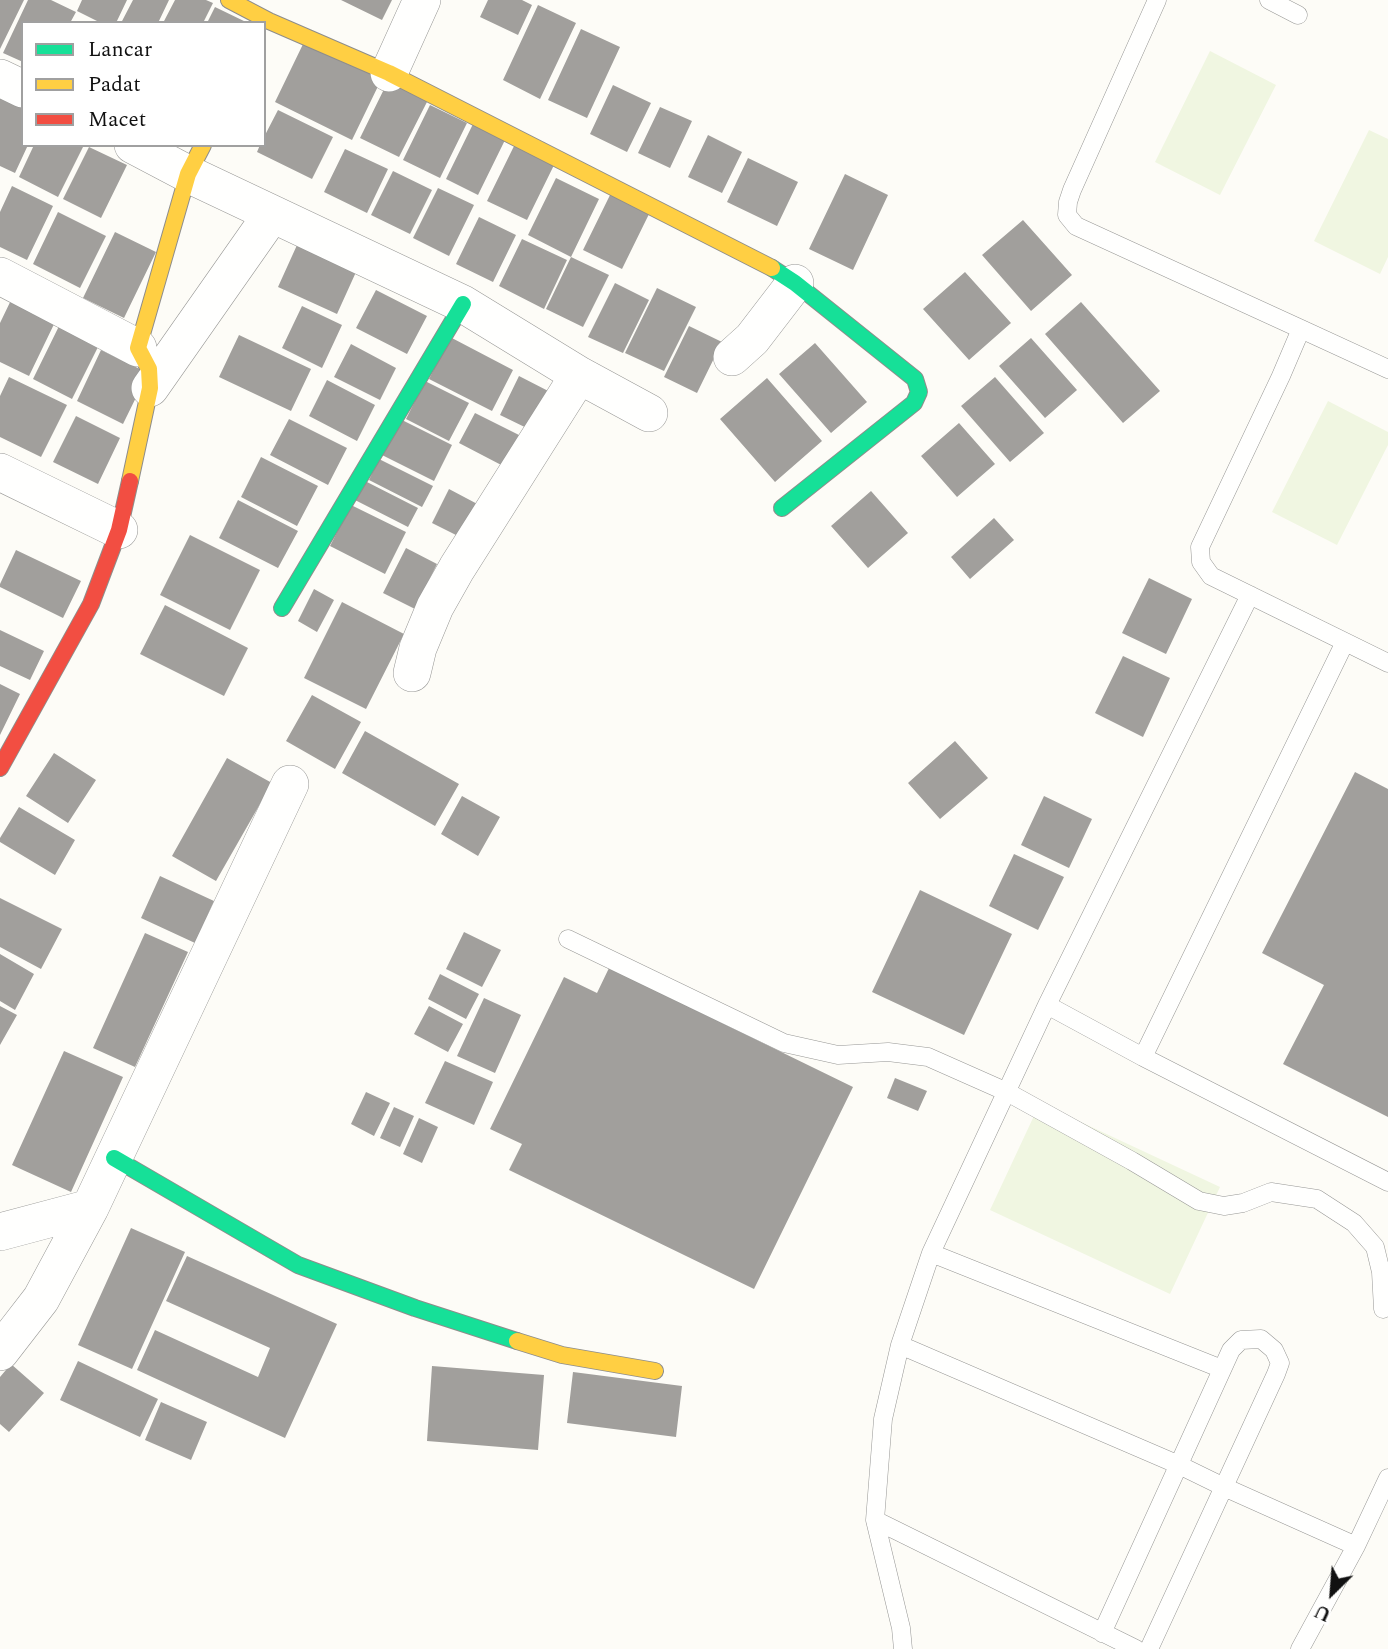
<!DOCTYPE html>
<html>
<head>
<meta charset="utf-8">
<style>
	body { margin:0 }
	#map { position:relative; width:1388px; height:1649px; overflow:hidden; background:#fdfcf7; font-family:Spectral,serif }
	canvas { display:block }
	.legend { position:absolute; left:21px; top:21px; width:245px; height:126px; box-sizing:border-box; background:#fff; border:2px solid #a0a0a0; margin:0; padding:9px 12px; list-style:none; font-size:21px; color:#111 }
	.legend li { display:flex; align-items:center; gap:14px; height:35px }
	.legend b { width:35px; border:2px solid #a0a0a0 }
	.north { position:absolute; left:1297px; top:1558px; width:70px; height:70px; -webkit-text-stroke:5px #fff; paint-order:stroke; rotate:205deg; font-size:19px; font-weight:700; line-height:28px; text-align:center; color:#111 }
	.north::after { content:''; display:block; margin:auto; width:24px; height:32px; background:#111; clip-path:polygon(50% 0,100% 100%,50% 72%,0 100%) }
</style>
</head>
<body>
<div id="map">
<canvas width="1388" height="1649"></canvas>
<ul class="legend">
<li><b style="height:9px;background:#16e098"></b>Lancar</li>
<li><b style="height:9px;background:#ffcf43"></b>Padat</li>
<li><b style="height:9px;background:#f24e42"></b>Macet</li>
</ul>
<div class="north">U</div>
</div>
<script>
const g = document.querySelector('canvas').getContext('2d');
g.lineJoin = 'round';
function fill(path, color) { g.fillStyle = color; g.fill(path, 'evenodd'); }
const shape = rows => new Path2D(rows.map(r => 'M' + r).join(''));
function trace(path, color, width, dash) { g.strokeStyle = color; g.lineWidth = width; g.lineCap = dash ? 'butt' : 'round'; g.setLineDash(dash || []); g.stroke(path); }
fill(shape([
	[1210,51,1276,85,1220,195,1155,162],
	[1369,130,1388,139,1388,257,1380,274,1314,241],
	[1328,401,1388,432,1388,445,1337,545,1272,512],
	[1040,1103,1220,1187,1170,1294,990,1210]
]), '#f0f6e1');
fill(shape([
	[0,0,24,0,0,49],
	[28,0,51,0,76,12,70,23,23,23,23,62,3,53],
	[82,0,127,0,116,23,101,23,77,11],
	[133,0,169,0,158,23,121,23],
	[175,0,206,0,213,3,203,23,163,23],
	[341,0,392,0,382,20],
	[488,0,522,0,532,5,518,35,480,17],
	[538,5,576,23,540,99,503,80],
	[215,7,248,23,207,23],
	[581,29,620,47,587,118,548,100],
	[305,40,382,78,352,140,275,102],
	[388,81,428,100,399,157,360,138],
	[613,85,651,103,627,152,590,134],
	[0,88,23,97,23,145,28,145,15,173,0,166],
	[430,105,467,123,440,178,403,160],
	[660,107,692,121,670,168,638,153],
	[278,110,333,137,312,179,257,152,260,145,264,145,264,137],
	[473,124,505,140,478,195,446,179],
	[708,135,742,152,722,193,688,177],
	[516,142,556,161,527,220,487,201],
	[34,145,84,145,58,197,19,177],
	[89,147,127,165,101,218,63,199],
	[345,149,388,169,367,213,324,192],
	[748,158,798,182,777,226,727,202],
	[393,171,432,190,410,234,371,215],
	[845,174,888,195,853,270,809,249],
	[556,178,599,199,571,257,528,235],
	[12,186,53,206,27,260,0,247,0,212],
	[438,188,474,205,449,256,413,238],
	[611,193,650,212,622,269,583,250],
	[58,212,106,236,80,288,33,264],
	[479,217,516,235,493,282,456,264],
	[1023,220,1072,275,1031,311,982,255],
	[115,232,156,252,124,318,83,298],
	[302,234,361,261,337,314,278,287],
	[522,239,567,260,544,309,499,286],
	[571,257,609,275,583,327,546,309],
	[965,272,1011,323,969,360,923,309],
	[615,283,649,300,623,353,588,337],
	[657,288,696,307,664,371,625,353],
	[376,290,427,316,407,354,356,328],
	[13,296,57,318,29,376,0,362,0,323],
	[1081,302,1160,391,1123,423,1045,334],
	[302,306,342,325,322,368,282,348],
	[62,320,102,339,72,399,33,379],
	[689,326,722,342,697,393,664,377],
	[239,335,311,369,291,411,219,377],
	[450,337,513,370,492,411,429,379],
	[1031,338,1077,390,1045,418,999,366],
	[815,343,867,402,831,433,779,374],
	[351,344,396,368,380,400,334,377],
	[101,350,148,373,123,424,77,401],
	[519,376,558,396,539,434,500,415],
	[9,377,67,405,41,457,0,437,0,396],
	[995,377,1044,433,1010,462,961,406],
	[767,378,822,441,775,482,720,419],
	[327,380,375,405,357,441,309,416],
	[425,381,469,403,449,441,406,419],
	[475,413,523,437,507,468,459,443],
	[76,416,120,438,98,484,53,462],
	[289,419,347,448,328,485,270,455],
	[400,419,452,445,434,481,382,455],
	[959,423,995,464,957,497,921,456],
	[261,457,318,486,297,526,241,497],
	[379,459,433,486,422,507,369,480],
	[365,481,418,508,408,527,355,500],
	[449,489,483,507,466,540,432,523],
	[871,491,908,533,868,568,831,526],
	[238,500,298,531,278,568,219,538],
	[351,505,406,532,385,574,330,546],
	[994,518,1014,540,970,579,951,557],
	[190,535,260,570,230,630,160,595],
	[406,548,437,564,415,609,383,593],
	[16,550,81,581,63,618,0,587,0,584],
	[1149,578,1192,599,1166,654,1122,633],
	[314,589,334,600,317,632,298,621],
	[342,602,404,634,366,709,304,678],
	[165,605,248,648,224,696,140,654],
	[0,630,44,651,30,680,0,666],
	[1123,656,1170,678,1143,737,1095,713],
	[0,684,20,694,0,735],
	[312,695,361,722,335,769,286,741],
	[365,731,459,784,435,826,342,773],
	[955,741,988,778,940,819,908,783],
	[54,753,96,780,68,823,26,796],
	[227,758,272,783,216,881,172,856],
	[1355,772,1388,789,1388,1117,1283,1064,1324,985,1262,953],
	[462,796,500,817,478,856,441,834],
	[1044,796,1092,819,1069,868,1021,845],
	[19,807,75,840,55,875,0,842,0,838],
	[1014,854,1064,877,1038,930,989,906],
	[160,876,214,901,195,943,141,918],
	[920,890,1012,934,964,1035,872,992],
	[0,898,62,929,41,969,0,947],
	[464,932,501,950,482,987,446,969],
	[145,933,188,952,135,1067,93,1048],
	[0,954,34,974,15,1010,0,1001],
	[609,968,853,1087,754,1289,509,1170,522,1144,490,1129,564,977,597,993],
	[440,974,479,994,466,1019,428,999],
	[484,998,521,1015,495,1073,457,1056],
	[0,1006,17,1015,0,1045],
	[429,1006,463,1024,448,1052,414,1034],
	[64,1051,123,1077,71,1192,12,1165],
	[445,1061,493,1082,474,1125,425,1103],
	[895,1078,927,1091,918,1111,887,1098],
	[366,1092,390,1103,374,1136,351,1124],
	[394,1107,414,1116,400,1147,380,1138],
	[419,1118,438,1127,422,1163,403,1154],
	[131,1228,185,1252,132,1369,78,1345],
	[187,1256,337,1324,285,1438,137,1370,155,1330,258,1377,270,1348,166,1301],
	[78,1361,158,1399,140,1437,60,1400],
	[11,1364,44,1393,9,1432,0,1424,0,1377],
	[432,1366,544,1375,538,1450,427,1441],
	[573,1372,682,1386,676,1437,567,1423],
	[161,1402,207,1422,191,1460,145,1440]
]), '#a19f9c');
const lane = shape([
	[1157,0,1072,190,1068,202,1067,215,1076,226,1301,329,1281,376,1200,547,1201,562,1211,576,1388,663],
	[1269,0,1298,15],
	[1301,329,1388,369],
	[568,939,784,1043,838,1055,888,1052,928,1057,1007,1092,1132,1161,1199,1201,1224,1206,1243,1203,1271,1192,1317,1199,1354,1223,1375,1247,1381,1272,1383,1309],
	[1047,1005,1143,1057,1388,1182],
	[1143,1057,1345,642],
	[931,1253,1222,1369],
	[900,1345,1179,1465,1224,1487,1356,1546],
	[875,1520,1136,1649],
	[1102,1633,1231,1350,1241,1340,1261,1339,1274,1350,1280,1363,1276,1374,1149,1649],
	[903,1649,901,1628,875,1520,883,1419,900,1345,931,1253,1047,1005,1250,595],
	[1300,1649,1356,1546,1388,1478]
]);
const street = shape([
	[389,73,422,0],
	[0,78,23,89],
	[133,145,188,174,463,304,579,375,649,413],
	[0,276,138,348],
	[732,357,752,339,795,283],
	[150,388,272,214],
	[0,472,119,530],
	[412,673,418,648,435,607,457,568,579,375],
	[0,1232,90,1208,290,784],
	[0,1352,41,1299,90,1208]
]);
const fast = shape([
	[772,268,795,283,915,379,919,392,914,403,782,508],
	[282,608,463,304],
	[114,1158,298,1265,415,1308,517,1341]
]);
const slow = shape([
	[229,0,269,21,389,73,772,268],
	[130,481,150,388,149,369,138,348,188,174,203,145],
	[517,1341,562,1355,655,1371]
]);
const jam = shape([
	[0,768,91,604,119,530,130,481]
]);
trace(lane, '#979795', 19);
trace(street, '#979795', 38);
trace(fast, '#8e8d8b', 18);
trace(slow, '#8e8d8b', 18);
trace(jam, '#8e8d8b', 18);
trace(lane, '#fffffe', 18);
trace(street, '#fffffe', 37);
trace(fast, '#16e098', 16);
trace(slow, '#ffcf43', 16);
trace(jam, '#f24e42', 16);
</script>
</body>
</html>
